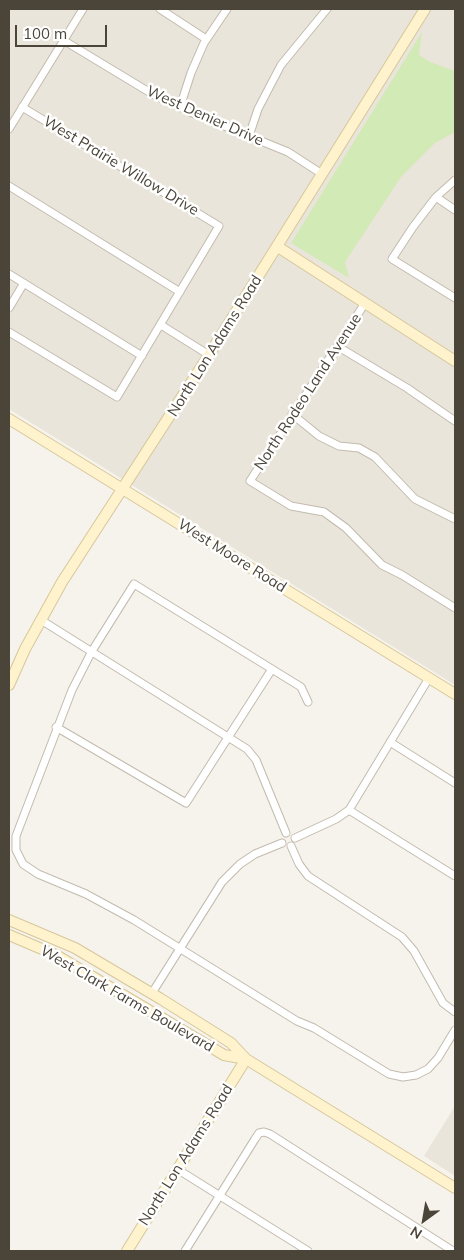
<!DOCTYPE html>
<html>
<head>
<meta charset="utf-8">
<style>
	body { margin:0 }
	#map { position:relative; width:464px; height:1260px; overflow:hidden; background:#f6f3ec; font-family:Mulish,sans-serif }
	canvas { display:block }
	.frame { position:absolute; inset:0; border:10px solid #4b4439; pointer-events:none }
	.north { position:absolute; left:399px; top:1195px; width:50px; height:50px; -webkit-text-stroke:4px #fff; paint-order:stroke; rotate:212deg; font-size:14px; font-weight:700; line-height:20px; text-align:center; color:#4b4439 }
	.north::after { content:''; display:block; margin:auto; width:18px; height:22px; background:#4b4439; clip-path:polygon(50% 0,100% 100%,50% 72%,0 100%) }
	.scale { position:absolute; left:15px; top:25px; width:92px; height:22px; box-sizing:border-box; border:2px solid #4b4439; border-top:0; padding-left:6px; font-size:15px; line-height:18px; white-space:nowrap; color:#4b4439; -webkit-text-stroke:4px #fff; paint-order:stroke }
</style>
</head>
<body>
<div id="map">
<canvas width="464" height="1260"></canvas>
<div class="frame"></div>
<div class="north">N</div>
<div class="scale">100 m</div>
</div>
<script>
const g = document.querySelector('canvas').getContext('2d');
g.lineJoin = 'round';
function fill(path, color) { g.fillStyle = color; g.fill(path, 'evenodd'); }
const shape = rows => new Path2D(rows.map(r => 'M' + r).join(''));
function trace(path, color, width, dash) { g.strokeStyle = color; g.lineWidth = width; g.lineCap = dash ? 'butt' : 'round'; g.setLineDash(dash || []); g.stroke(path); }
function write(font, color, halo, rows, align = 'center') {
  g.font = font + ' Mulish,sans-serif'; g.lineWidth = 5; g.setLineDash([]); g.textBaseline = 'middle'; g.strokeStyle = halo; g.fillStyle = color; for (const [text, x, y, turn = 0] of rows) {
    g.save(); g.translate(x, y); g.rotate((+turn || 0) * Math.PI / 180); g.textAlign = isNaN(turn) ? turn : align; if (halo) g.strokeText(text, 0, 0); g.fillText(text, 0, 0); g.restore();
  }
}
fill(shape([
	[9,9,455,9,455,685,9,409],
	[455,1106,455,1176,424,1156]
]), '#eae5da');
fill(shape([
	[422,32,419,55,430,62,455,71,455,132,435,143,401,177,345,262,349,278,291,243]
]), '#d2eab5');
const street = shape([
	[160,9,206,39],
	[63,40,154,95,190,112,288,152,322,174],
	[180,107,191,73,204,43,227,9],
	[9,129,83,9],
	[249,136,258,109,281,65,327,9],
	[455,180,436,197,413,227,392,259,455,298],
	[9,186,180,292],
	[436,197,455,210],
	[9,274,142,356],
	[365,303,250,481,291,506,324,512,346,528,382,565,402,575,455,608],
	[9,308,24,283],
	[161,325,209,355],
	[9,332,117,397,219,226,22,107],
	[337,346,407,388,455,421],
	[292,414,319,436,339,446,359,448,375,457,415,499,455,519],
	[41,620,247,749,256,760,286,833],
	[308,702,301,687,134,584,92,651,72,690,16,836,16,850,23,864,38,874,86,894,134,920,297,1021,314,1028,389,1074,403,1077,416,1075,428,1069,438,1058,455,1030],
	[56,727,186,803,272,669],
	[390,742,455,783],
	[349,810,455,876],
	[295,838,336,819,349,810,429,678],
	[291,846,299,864,308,876,402,937,414,951,443,1003,455,1012],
	[152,993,222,882,240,864,255,854,282,843],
	[177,1169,308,1251],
	[185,1251,255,1139,259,1133,264,1132,270,1134,453,1251]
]);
const secondary = shape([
	[278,247,455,361],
	[9,419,455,694],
	[9,685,25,649,62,582,209,355,425,9],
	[9,920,75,948,161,999,231,1043,246,1059,455,1188],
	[9,935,56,955,224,1055,246,1059],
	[127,1251,246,1059]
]);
trace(street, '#c2bbae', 9);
trace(secondary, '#d6c79b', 12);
trace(street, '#fff', 7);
trace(secondary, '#fff3cd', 10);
write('15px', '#4b4439', '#fff', [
	["West Denier Drive",205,116,24],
	["West Prairie Willow Drive",121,166,31],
	["North Lon Adams Road",215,346,-58],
	["North Rodeo Land Avenue",308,392,-57],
	["West Moore Road",232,556,32],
	["West Clark Farms Boulevard",127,999,30],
	["North Lon Adams Road",186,1155,-58]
]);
</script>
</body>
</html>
